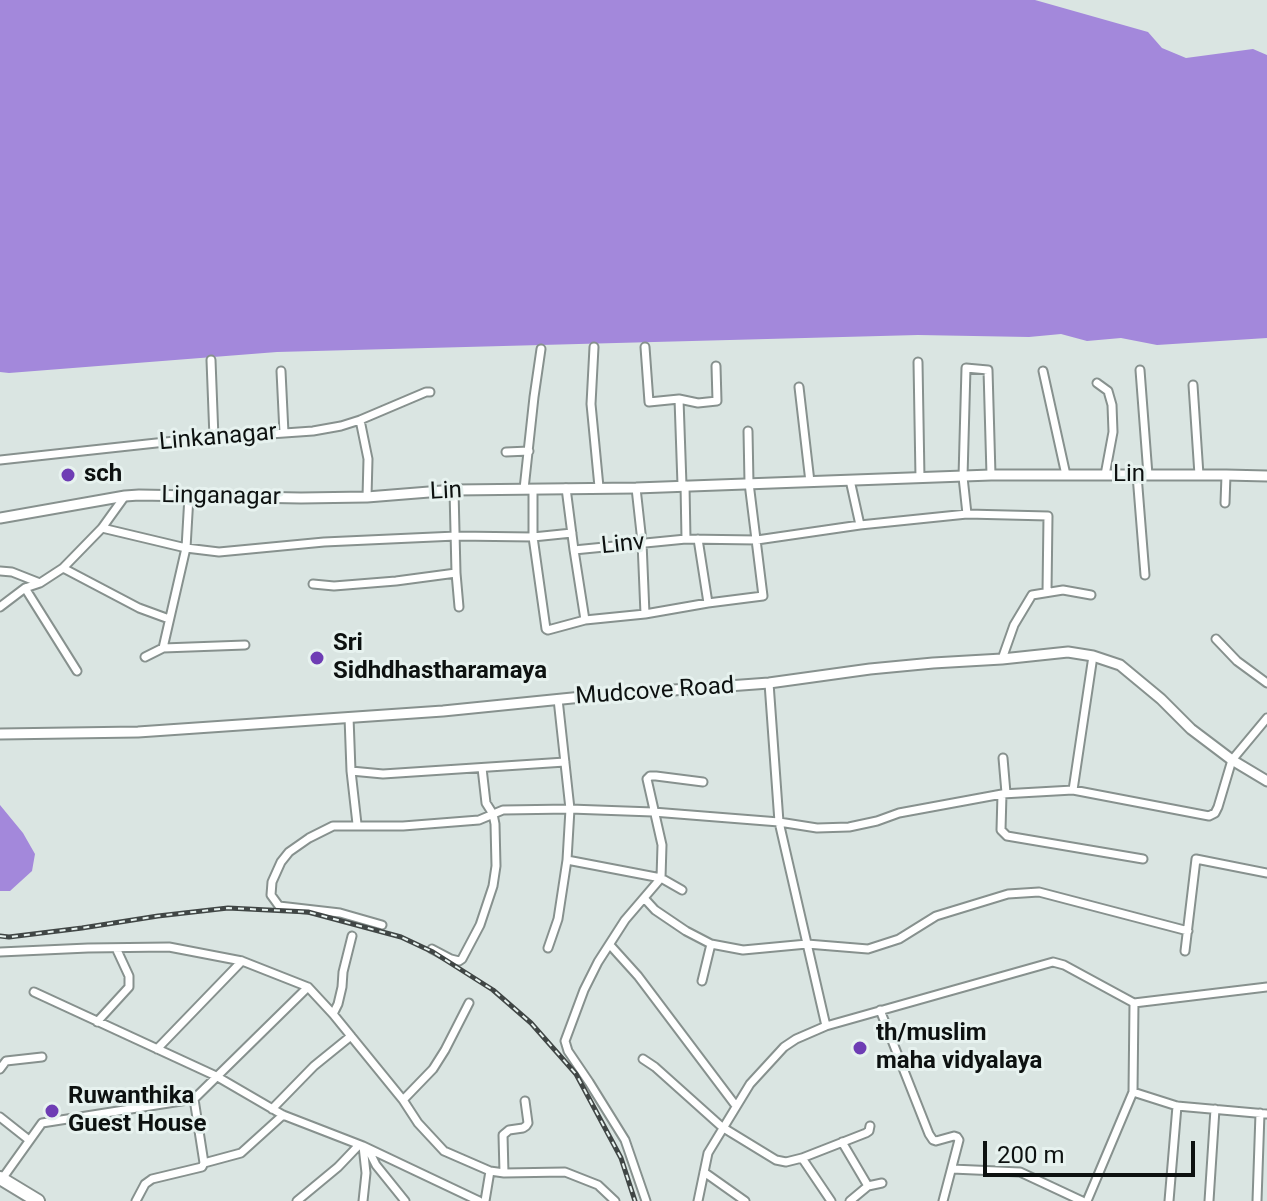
<!DOCTYPE html>
<html>
<head>
<meta charset="utf-8">
<style>
	body { margin:0 }
	#map { position:relative; width:1267px; height:1201px; overflow:hidden; background:#dae5e2; font-family:Roboto,sans-serif }
	canvas { display:block }
	.scale { position:absolute; left:983px; top:1141px; width:212px; height:36px; box-sizing:border-box; border:4px solid #0d1110; border-top:0; padding-left:10px; font-size:24px; line-height:28px; white-space:nowrap; color:#0d1110; -webkit-text-stroke:6px #e7f2ef; paint-order:stroke }
</style>
</head>
<body>
<div id="map">
<canvas width="1267" height="1201"></canvas>
<div class="scale">200 m</div>
</div>
<script>
const g = document.querySelector('canvas').getContext('2d');
g.lineJoin = 'round';
function fill(path, color) { g.fillStyle = color; g.fill(path, 'evenodd'); }
const shape = rows => new Path2D(rows.map(r => 'M' + r).join(''));
function trace(path, color, width, dash) { g.strokeStyle = color; g.lineWidth = width; g.lineCap = dash ? 'butt' : 'round'; g.setLineDash(dash || []); g.stroke(path); }
function write(font, color, halo, rows, align = 'center') {
  g.font = font + ' Roboto,sans-serif'; g.lineWidth = 6; g.setLineDash([]); g.textBaseline = 'middle'; g.strokeStyle = halo; g.fillStyle = color; for (const [text, x, y, turn = 0] of rows) {
    g.save(); g.translate(x, y); g.rotate((+turn || 0) * Math.PI / 180); g.textAlign = isNaN(turn) ? turn : align; if (halo) g.strokeText(text, 0, 0); g.fillText(text, 0, 0); g.restore();
  }
}
fill(shape([
	[0,0,1035,0,1148,32,1162,48,1186,58,1253,49,1267,55,1267,338,1157,345,1121,338,1087,341,1061,334,1029,337,918,335,277,352,9,373,0,372],
	[0,805,23,833,35,854,32,871,10,891,0,891]
]), '#a388db');
const minor = shape([
	[594,347,591,404,599,487],
	[645,347,649,402,679,399],
	[211,360,214,438],
	[918,362,920,478],
	[1140,370,1148,475],
	[281,371,284,433],
	[1043,371,1066,475],
	[1097,383,1108,391,1112,405,1113,432,1105,475],
	[1193,385,1199,475],
	[799,387,810,482],
	[360,420,368,459,367,497],
	[506,452,529,451],
	[0,460,184,440,313,431,341,426,360,420,426,392,430,392],
	[1137,475,1145,575],
	[682,485,679,399,698,403,717,401,716,366],
	[685,485,686,539],
	[566,488,574,550,686,539,757,540,860,525,850,480],
	[636,488,642,542,645,614,708,603,763,596,749,483,748,431],
	[524,489,534,397,541,349],
	[1225,503,1226,475],
	[967,514,963,477,966,368,988,370,991,475],
	[860,525,967,514,1048,516,1047,592],
	[102,528,186,548,219,552,324,542,456,536,533,537,533,489],
	[572,533,533,537,546,629,548,630,585,620],
	[698,539,708,603],
	[574,550,585,620,645,614],
	[63,568,139,608,169,619],
	[0,571,12,572,40,583],
	[456,573,459,607],
	[313,584,334,586,396,581,456,573,454,490],
	[25,588,77,671],
	[0,607,25,588,40,583,63,568,102,528,125,496],
	[1216,639,1237,661,1267,683],
	[163,648,186,548,189,496],
	[145,657,163,648,245,645],
	[1002,659,1014,625,1032,595,1063,590,1091,595],
	[769,683,779,822,826,1026],
	[349,717,351,771,357,824],
	[1003,758,1006,793],
	[351,771,383,774,565,762],
	[1073,790,1093,656],
	[1002,794,1001,830,1007,836,1143,859],
	[567,860,661,878,682,890],
	[644,898,655,910,686,931,711,944,743,950,807,944,868,949,899,939,936,916,1008,894,1039,892,1188,931],
	[382,925,340,913,279,906,271,895,272,882,281,862,289,852,309,838,333,826,403,826,479,820,503,810,570,809,653,812,779,822,817,828,849,827,877,821,899,813,1002,794,1073,790,1209,816,1215,813,1218,807,1232,760,1267,718],
	[610,945,638,976,736,1106],
	[548,948,558,919,567,860,570,809,558,699],
	[432,949,451,959,459,961,462,959,480,925,493,886,496,866,495,824,493,814,486,803,482,768],
	[1185,951,1196,859,1267,873],
	[0,952,88,948,169,947,242,961,308,987,333,1014,403,1100,418,1123,444,1151,490,1171,504,1173,565,1172,598,1185,615,1201],
	[702,981,711,944],
	[34,992,216,1076,283,1115,363,1146,479,1201],
	[880,1010,929,1134,933,1140,936,1141,954,1136,957,1137,959,1140,943,1201],
	[333,1014,338,1004,342,987,343,972,352,936],
	[97,1022,129,987,129,976,116,948],
	[157,1049,242,961],
	[643,1059,655,1067,722,1127,776,1160,786,1162,802,1158,866,1133,869,1131,870,1126],
	[0,1069,6,1061,42,1057],
	[1133,1092,1177,1106,1267,1114],
	[403,1100,433,1069,445,1050,469,1003],
	[272,1109,314,1066,351,1036],
	[0,1117,29,1140],
	[842,1142,868,1186],
	[368,1149,376,1165,405,1201],
	[802,1158,831,1201],
	[204,1163,241,1153,283,1115],
	[952,1169,1020,1172,1082,1201],
	[704,1172,745,1201],
	[504,1173,503,1135,509,1130,523,1128,526,1126,528,1123,525,1101],
	[2,1179,42,1123,194,1099],
	[136,1201,145,1184,152,1179,202,1167,204,1163,194,1099,308,987],
	[297,1201,338,1167,359,1145],
	[363,1201,366,1173,363,1146],
	[485,1201,490,1171],
	[646,1201,625,1140,589,1082,568,1051,565,1041,584,990,598,962,625,920,661,878,662,845,647,779,650,776,656,776,703,782],
	[698,1201,708,1153,750,1084,784,1047,796,1039,826,1026,1053,962,1064,965,1134,1003,1267,987],
	[850,1201,868,1186,882,1183],
	[1087,1201,1133,1092,1134,1003],
	[1169,1201,1177,1106],
	[1209,1201,1215,1109],
	[1257,1201,1260,1113]
]);
const tertiary = shape([
	[0,518,125,496,139,495,301,498,367,497,454,490,636,488,991,475,1226,475,1267,476],
	[0,734,138,732,443,711,592,696,769,683,870,669,933,663,1002,659,1068,652,1093,656,1120,665,1161,699,1191,729,1232,760,1267,781]
]);
const trunk = shape([
	[0,1178,38,1201]
]);
trace(minor, '#87918e', 11);
trace(tertiary, '#87918e', 13);
trace(trunk, '#87918e', 16);
trace(minor, '#fff', 7);
trace(tertiary, '#fff', 9);
trace(trunk, '#fff', 12);
const rail = shape([
	[0,936,9,937,82,928,158,916,228,908,308,912,401,937,433,952,493,990,531,1023,576,1074,621,1158,635,1201]
]);
trace(rail, '#404645', 5);
trace(rail, '#e7f2ef', 2, [6]);
for (const [x, y, r, color] of [
	[68,475,8,"#6e3db4"],
	[317,658,8,"#6e3db4"],
	[860,1048,8,"#6e3db4"],
	[52,1111,8,"#6e3db4"]
]) { const dot = new Path2D(); dot.arc(x, y, r, 0, 2 * Math.PI); g.fillStyle = color; g.fill(dot); trace(dot, '#e7f2ef', 3); }
write('24px', '#0d1110', '#e7f2ef', [
	["Linkanagar",218,438,-5],
	["Lin",1129,475],
	["Lin",446,492,-3],
	["Linganagar",221,497,1],
	["Linv",623,545,-6],
	["Mudcove Road",655,692,-4]
]);
write('bold 24px', '#0d1110', '#e7f2ef', [
	["sch",84,475],
	["Sri",333,644],
	["Sidhdhastharamaya",333,672],
	["th/muslim",876,1034],
	["maha vidyalaya",876,1062],
	["Ruwanthika",68,1097],
	["Guest House",68,1125]
], 'left');
</script>
</body>
</html>
